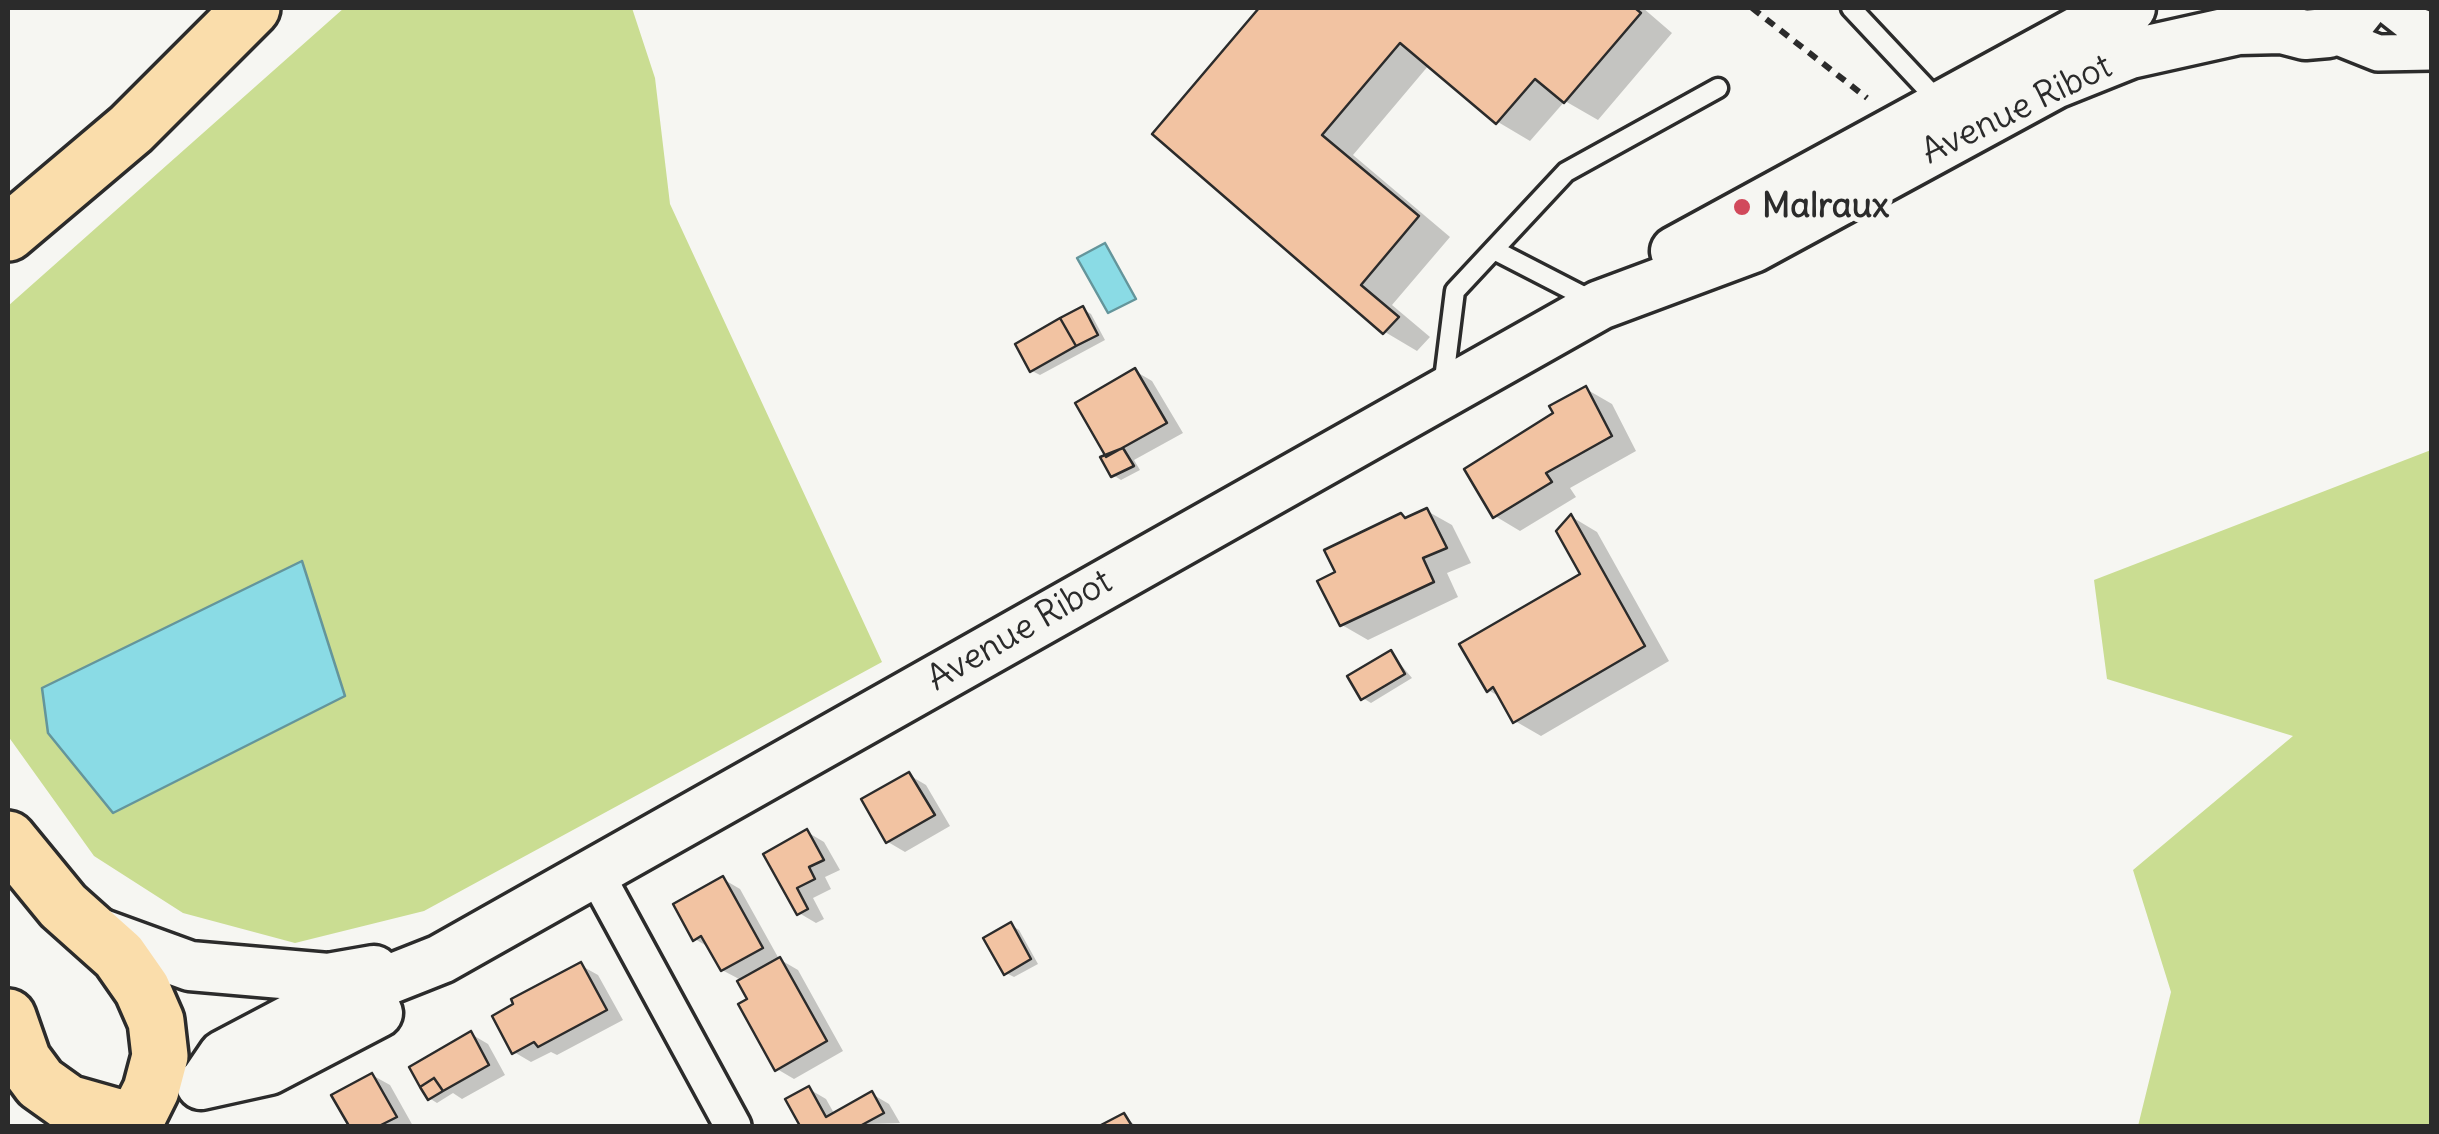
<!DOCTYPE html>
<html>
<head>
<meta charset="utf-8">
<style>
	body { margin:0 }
	#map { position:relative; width:2439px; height:1134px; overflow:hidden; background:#f6f6f2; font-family:Delius,sans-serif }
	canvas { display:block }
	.frame { position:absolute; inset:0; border:10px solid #2b2b2b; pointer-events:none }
</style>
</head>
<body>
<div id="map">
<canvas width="2439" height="1134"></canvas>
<div class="frame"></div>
</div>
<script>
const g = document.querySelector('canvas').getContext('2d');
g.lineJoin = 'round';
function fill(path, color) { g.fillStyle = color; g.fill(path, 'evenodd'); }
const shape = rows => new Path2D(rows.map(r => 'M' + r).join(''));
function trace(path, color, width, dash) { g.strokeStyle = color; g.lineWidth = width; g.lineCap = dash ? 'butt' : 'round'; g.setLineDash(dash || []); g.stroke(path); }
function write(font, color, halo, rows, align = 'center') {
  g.font = font + ' Delius,sans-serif'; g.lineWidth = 10; g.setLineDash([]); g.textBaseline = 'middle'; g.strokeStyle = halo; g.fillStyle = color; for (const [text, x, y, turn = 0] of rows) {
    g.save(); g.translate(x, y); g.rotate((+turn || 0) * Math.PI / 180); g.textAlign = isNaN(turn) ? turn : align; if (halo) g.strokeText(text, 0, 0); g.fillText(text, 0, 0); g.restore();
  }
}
fill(shape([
	[344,8,632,8,655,78,670,204,882,662,424,911,295,943,183,913,94,856,8,736,8,306],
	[2431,450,2431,1126,2138,1126,2171,992,2133,870,2293,736,2107,679,2094,580]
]), '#cadd92');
const water = shape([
	[1105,243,1136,299,1108,313,1077,258,1105,243],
	[302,561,345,696,113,813,48,733,42,688,302,561]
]);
fill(water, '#8adbe5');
trace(water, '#64959b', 2.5);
fill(shape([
	[1263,8,1643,8,1672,33,1598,120,1565,101,1530,141,1498,122,1429,65,1353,155,1450,237,1392,305,1430,337,1417,351,1385,332,1155,134],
	[1083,309,1091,314,1105,340,1040,375,1032,371],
	[1135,371,1152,381,1183,433,1134,460,1140,470,1121,480,1113,475],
	[1586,389,1612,404,1636,451,1570,488,1576,497,1520,531,1495,516,1556,414],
	[1427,511,1452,525,1471,563,1447,573,1458,597,1368,640,1342,625,1339,573,1407,520],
	[1572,517,1597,532,1669,661,1541,736,1515,721,1502,698,1488,690,1583,575],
	[1391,653,1412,678,1371,703,1363,698],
	[909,775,926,785,950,826,905,852,888,842],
	[807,832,824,842,840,870,825,877,831,889,813,898,824,919,816,923,799,913,767,855],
	[723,879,740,889,779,959,798,970,843,1051,794,1079,777,1069,739,979,722,970,710,948,695,939],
	[1011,925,1019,930,1038,964,1014,977,1006,973],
	[580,965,598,975,623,1020,557,1055,551,1052,531,1062,514,1052],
	[471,1034,488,1044,505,1075,462,1099,453,1093,437,1103,429,1098],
	[372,1075,390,1085,413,1126,352,1126,335,1096],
	[809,1089,826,1099,835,1115,872,1094,889,1104,900,1123,804,1126,788,1100],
	[1124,1116,1136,1126,1104,1126]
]), '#0003');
const building = shape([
	[1259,8,1635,8,1641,13,1564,103,1535,79,1496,124,1400,43,1322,135,1419,216,1361,285,1399,317,1383,334,1152,134,1259,8],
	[1083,306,1098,335,1076,346,1060,318,1083,306],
	[1060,318,1076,346,1030,372,1015,344,1060,318],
	[1135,368,1167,423,1106,457,1075,403,1135,368],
	[1586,386,1612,436,1546,473,1552,482,1493,518,1464,469,1553,413,1549,406,1586,386],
	[1123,448,1134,466,1111,477,1100,457,1123,448],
	[1427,508,1447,548,1423,558,1434,582,1340,626,1317,581,1335,572,1324,550,1401,513,1405,518,1427,508],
	[1571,514,1645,646,1513,723,1493,687,1487,692,1459,644,1580,574,1556,531,1571,514],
	[1391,650,1405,674,1361,700,1347,676,1391,650],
	[909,772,935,815,886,843,861,799,909,772],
	[807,829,824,860,809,867,815,879,797,888,808,909,797,915,763,854,807,829],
	[723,876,763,948,721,971,701,936,693,941,673,904,723,876],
	[1011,922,1031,959,1004,975,983,938,1011,922],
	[780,957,827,1041,775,1071,738,1004,747,999,737,981,780,957],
	[581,962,607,1010,538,1047,534,1042,512,1054,492,1016,513,1004,511,999,581,962],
	[471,1031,489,1065,443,1091,434,1078,420,1087,409,1067,471,1031],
	[372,1073,397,1117,379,1126,349,1126,331,1095,372,1073],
	[434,1078,443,1091,428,1100,420,1087,434,1078],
	[809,1086,826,1117,872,1091,884,1113,860,1126,800,1126,785,1099,809,1086],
	[1124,1113,1132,1126,1101,1125,1124,1113]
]);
fill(building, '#f2c3a2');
trace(building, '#2b2b2b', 2.5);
const lane = shape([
	[1851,8,1942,105],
	[1496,251,1593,301],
	[1443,387,1455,291,1566,172,1718,88]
]);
const street = shape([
	[2391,8,2410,23,2432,31],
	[2328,33,2378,53,2432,52],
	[596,874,733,1126]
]);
const secondary = shape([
	[2261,8,2282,29,2305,35,2328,33,2349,23,2361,8],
	[1675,251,2091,24,2131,8],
	[94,931,190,966,328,978,374,970],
	[204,1083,223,1055,297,1016,441,959,1600,305,1753,248,2055,84,2130,54,2238,30,2282,29],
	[201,1085,269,1070,378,1013]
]);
const primary = shape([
	[8,839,63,906,119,956,142,989,156,1021,160,1056,151,1090,135,1122],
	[8,1017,23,1060,40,1083,68,1103,135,1122]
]);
const highway = shape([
	[8,233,131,129,252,8]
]);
trace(lane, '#2b2b2b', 25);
trace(street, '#2b2b2b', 42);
trace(secondary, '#2b2b2b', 55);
trace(primary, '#2b2b2b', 62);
trace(highway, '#2b2b2b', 62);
trace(shape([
	[1752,8,1867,98]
]), '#2b2b2b', 6, [10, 8]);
trace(lane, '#f6f6f2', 18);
trace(street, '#f6f6f2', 35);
trace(secondary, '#f6f6f2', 48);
trace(primary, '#faddab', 55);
trace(highway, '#faddab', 55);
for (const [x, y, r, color] of [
	[1742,207,10,"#d1495b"]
]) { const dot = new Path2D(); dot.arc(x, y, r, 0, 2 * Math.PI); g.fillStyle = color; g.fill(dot); trace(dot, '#f6f6f2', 4); }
write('35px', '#2b2b2b', '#f6f6f2', [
	["Avenue Ribot",2017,110,-26],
	["Avenue Ribot",1020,631,-30]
]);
write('bold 35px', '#2b2b2b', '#f6f6f2', [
	["Malraux",1762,207]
], 'left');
</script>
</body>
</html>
